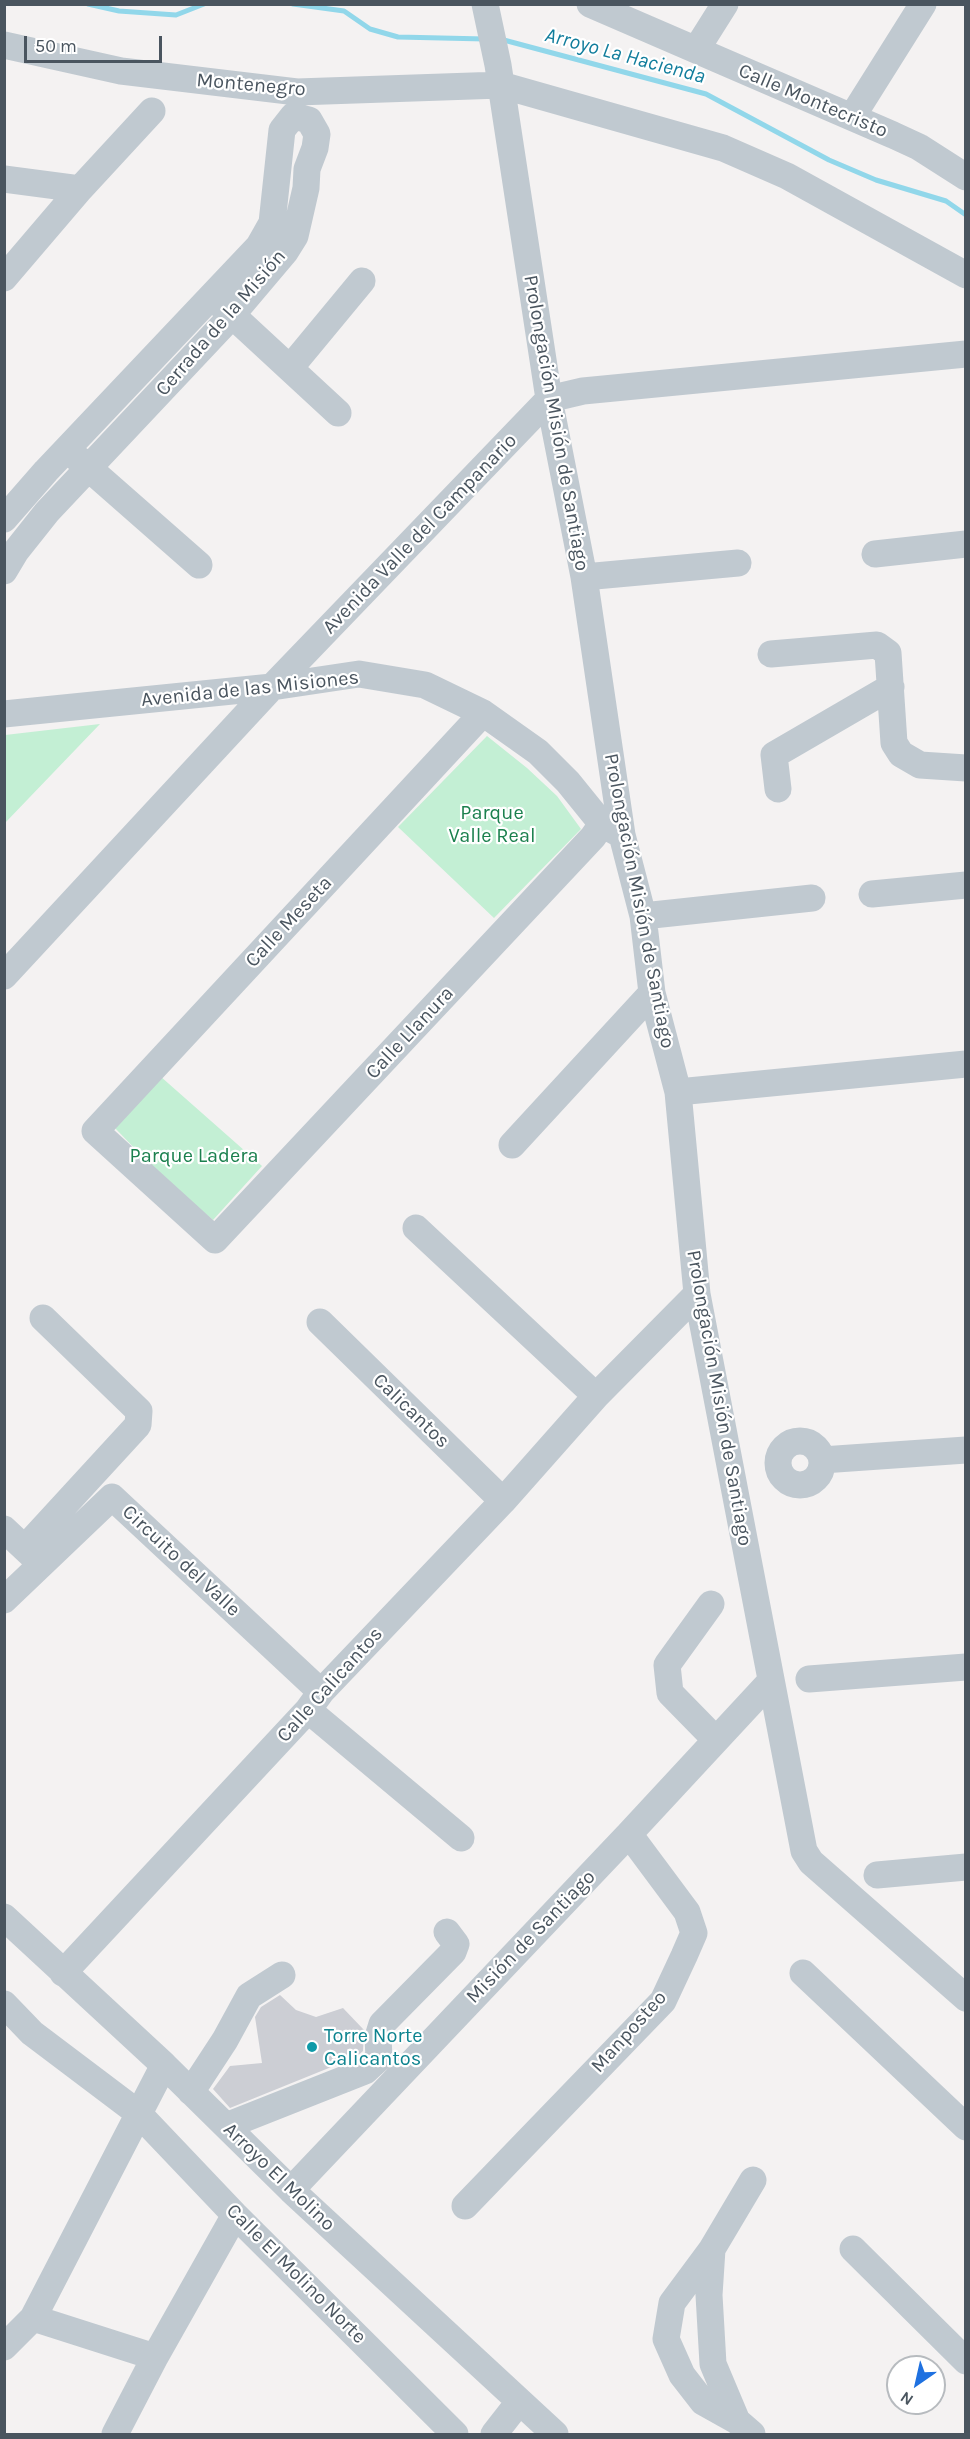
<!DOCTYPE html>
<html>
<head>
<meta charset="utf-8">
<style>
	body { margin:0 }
	#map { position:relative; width:970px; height:2439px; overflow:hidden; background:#f4f2f2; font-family:Karla,sans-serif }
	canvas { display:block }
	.frame { position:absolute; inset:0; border:6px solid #4a555f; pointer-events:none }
	.north { position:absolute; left:886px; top:2355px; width:60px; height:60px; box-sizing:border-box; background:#fff; border:2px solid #b7bbbf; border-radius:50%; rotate:214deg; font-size:16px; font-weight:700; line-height:24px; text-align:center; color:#4a555f }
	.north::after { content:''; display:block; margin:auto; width:21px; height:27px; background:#1f71e0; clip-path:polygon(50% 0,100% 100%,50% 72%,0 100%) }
	.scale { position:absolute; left:24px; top:36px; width:138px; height:27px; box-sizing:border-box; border:3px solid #4a555f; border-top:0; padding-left:8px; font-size:18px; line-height:21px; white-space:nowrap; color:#4a555f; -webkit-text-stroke:4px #fff; paint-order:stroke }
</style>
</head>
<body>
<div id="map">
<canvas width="970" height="2439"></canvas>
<div class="frame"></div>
<div class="north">N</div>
<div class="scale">50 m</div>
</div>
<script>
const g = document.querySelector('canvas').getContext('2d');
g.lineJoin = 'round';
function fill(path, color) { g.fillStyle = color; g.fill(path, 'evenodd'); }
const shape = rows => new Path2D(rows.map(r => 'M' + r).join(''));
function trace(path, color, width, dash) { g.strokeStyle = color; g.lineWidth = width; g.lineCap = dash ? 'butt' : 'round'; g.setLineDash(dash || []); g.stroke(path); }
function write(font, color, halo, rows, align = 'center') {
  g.font = font + ' Karla,sans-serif'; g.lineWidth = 4.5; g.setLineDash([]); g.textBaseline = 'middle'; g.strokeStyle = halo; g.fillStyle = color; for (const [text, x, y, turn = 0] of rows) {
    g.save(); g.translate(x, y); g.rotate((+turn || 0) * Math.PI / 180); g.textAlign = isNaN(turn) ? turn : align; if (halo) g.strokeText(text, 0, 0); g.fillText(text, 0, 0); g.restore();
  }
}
fill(shape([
	[100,724,5,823,5,735],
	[487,736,527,768,557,796,581,829,494,918,398,827],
	[160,1076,262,1166,213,1220,163,1178,115,1128]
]), '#c3efd4');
trace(shape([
	[88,4,119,11,176,15,204,4],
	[293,4,344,11,370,29,398,37,485,39],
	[500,39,706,94,829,160,876,180,946,201,966,215]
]), '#91d7ea', 5);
fill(shape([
	[280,1995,296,2010,316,2017,343,2008,364,2030,363,2051,356,2057,230,2108,213,2089,230,2066,262,2063,255,2017,261,2007]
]), '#ccced4');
trace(shape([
	[485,4,498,65,549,399,584,577,622,835,643,916,652,993,678,1092,697,1294,804,1851,811,1862,966,1998],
	[590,4,893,135,919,147,966,177],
	[4,45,121,71,297,92,501,85,723,148,787,176,966,275],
	[696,50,725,4],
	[852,117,923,4],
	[4,179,80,189,4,278],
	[80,189,152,111],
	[219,303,338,413],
	[290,368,362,281],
	[76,457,199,565],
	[4,519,46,471,259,246,272,223,282,130,293,116,309,120,317,134,315,148,307,169,306,188,295,236,285,252,225,323,47,512,16,551,4,571],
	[875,554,966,544],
	[584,577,738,563],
	[771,654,877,645,888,653,894,743,901,754,920,765,966,768],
	[483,713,95,1131,215,1240,593,837,602,824],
	[4,714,272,687,359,674,425,685,483,713,538,752,568,782,602,824,618,833],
	[778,789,774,755,891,687],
	[872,894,966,885],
	[643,916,812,898],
	[4,976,272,687,549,399,583,391,966,354],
	[678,1092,966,1064],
	[512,1145,652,993],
	[416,1228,596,1396],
	[320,1322,503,1501],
	'778 1463a22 22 0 1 1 44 0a22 22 0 1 1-44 0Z',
	[822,1460,966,1450],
	[4,1529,37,1560],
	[25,1548,138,1425,139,1411,43,1318],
	[4,1600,112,1497,321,1692],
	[711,1604,667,1665,670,1693,716,1740],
	[809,1679,966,1667],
	[308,1710,461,1838],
	[877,1875,966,1867],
	[4,1917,164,2065,291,2190,555,2434],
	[63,1973,308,1710,321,1692,503,1501,596,1396,697,1294],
	[803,1973,966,2127],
	[4,2004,32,2033,138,2113,235,2215,455,2434],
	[191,2092,225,2040,249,1996,282,1975],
	[226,2126,365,2071,379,2058,378,2037,382,2024,453,1952,456,1944,447,1932],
	[291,2190,629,1834,770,1682],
	[465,2206,663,2001,684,1956,694,1933,687,1912,629,1834],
	[712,2249,672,2303,666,2339,682,2375,703,2402,737,2421],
	[853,2249,966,2361],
	[33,2318,155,2357,235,2215],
	[4,2347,33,2318,164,2065],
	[115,2434,155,2357],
	[494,2434,519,2402],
	[752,2434,737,2421,713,2364,709,2295,712,2249,753,2180]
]), '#c0c9d0', 27);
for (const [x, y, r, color] of [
	[312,2047,6,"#0f9aa8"]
]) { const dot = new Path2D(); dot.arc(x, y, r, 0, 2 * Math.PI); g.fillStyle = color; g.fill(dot); trace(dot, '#fff', 2); }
write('20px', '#4a555f', '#fff', [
	["Montenegro",251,85,5],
	["Calle Montecristo",813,101,23],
	["Cerrada de la Misión",221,323,-49],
	["Prolongación Misión de Santiago",556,423,80],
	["Avenida Valle del Campanario",420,534,-46],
	["Avenida de las Misiones",250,689,-6],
	["Prolongación Misión de Santiago",639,901,79],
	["Calle Meseta",289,922,-47],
	["Calle Llanura",410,1033,-47],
	["Prolongación Misión de Santiago",719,1398,80],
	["Calicantos",411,1411,44],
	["Circuito del Valle",181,1561,43],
	["Calle Calicantos",330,1685,-48],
	["Misión de Santiago",531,1937,-46],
	["Manposteo",629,2032,-48],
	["Arroyo El Molino",279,2177,44],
	["Calle El Molino Norte",296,2274,45]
]);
write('20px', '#1b804e', '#fff', [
	["Parque",492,813],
	["Valle Real",492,836],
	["Parque Ladera",194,1156]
]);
write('20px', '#0d838f', '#fff', [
	["Torre Norte",324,2036],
	["Calicantos",324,2059]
], 'left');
write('italic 21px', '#117d9c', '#fff', [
	["Arroyo La Hacienda",625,56,15]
]);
</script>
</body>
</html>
